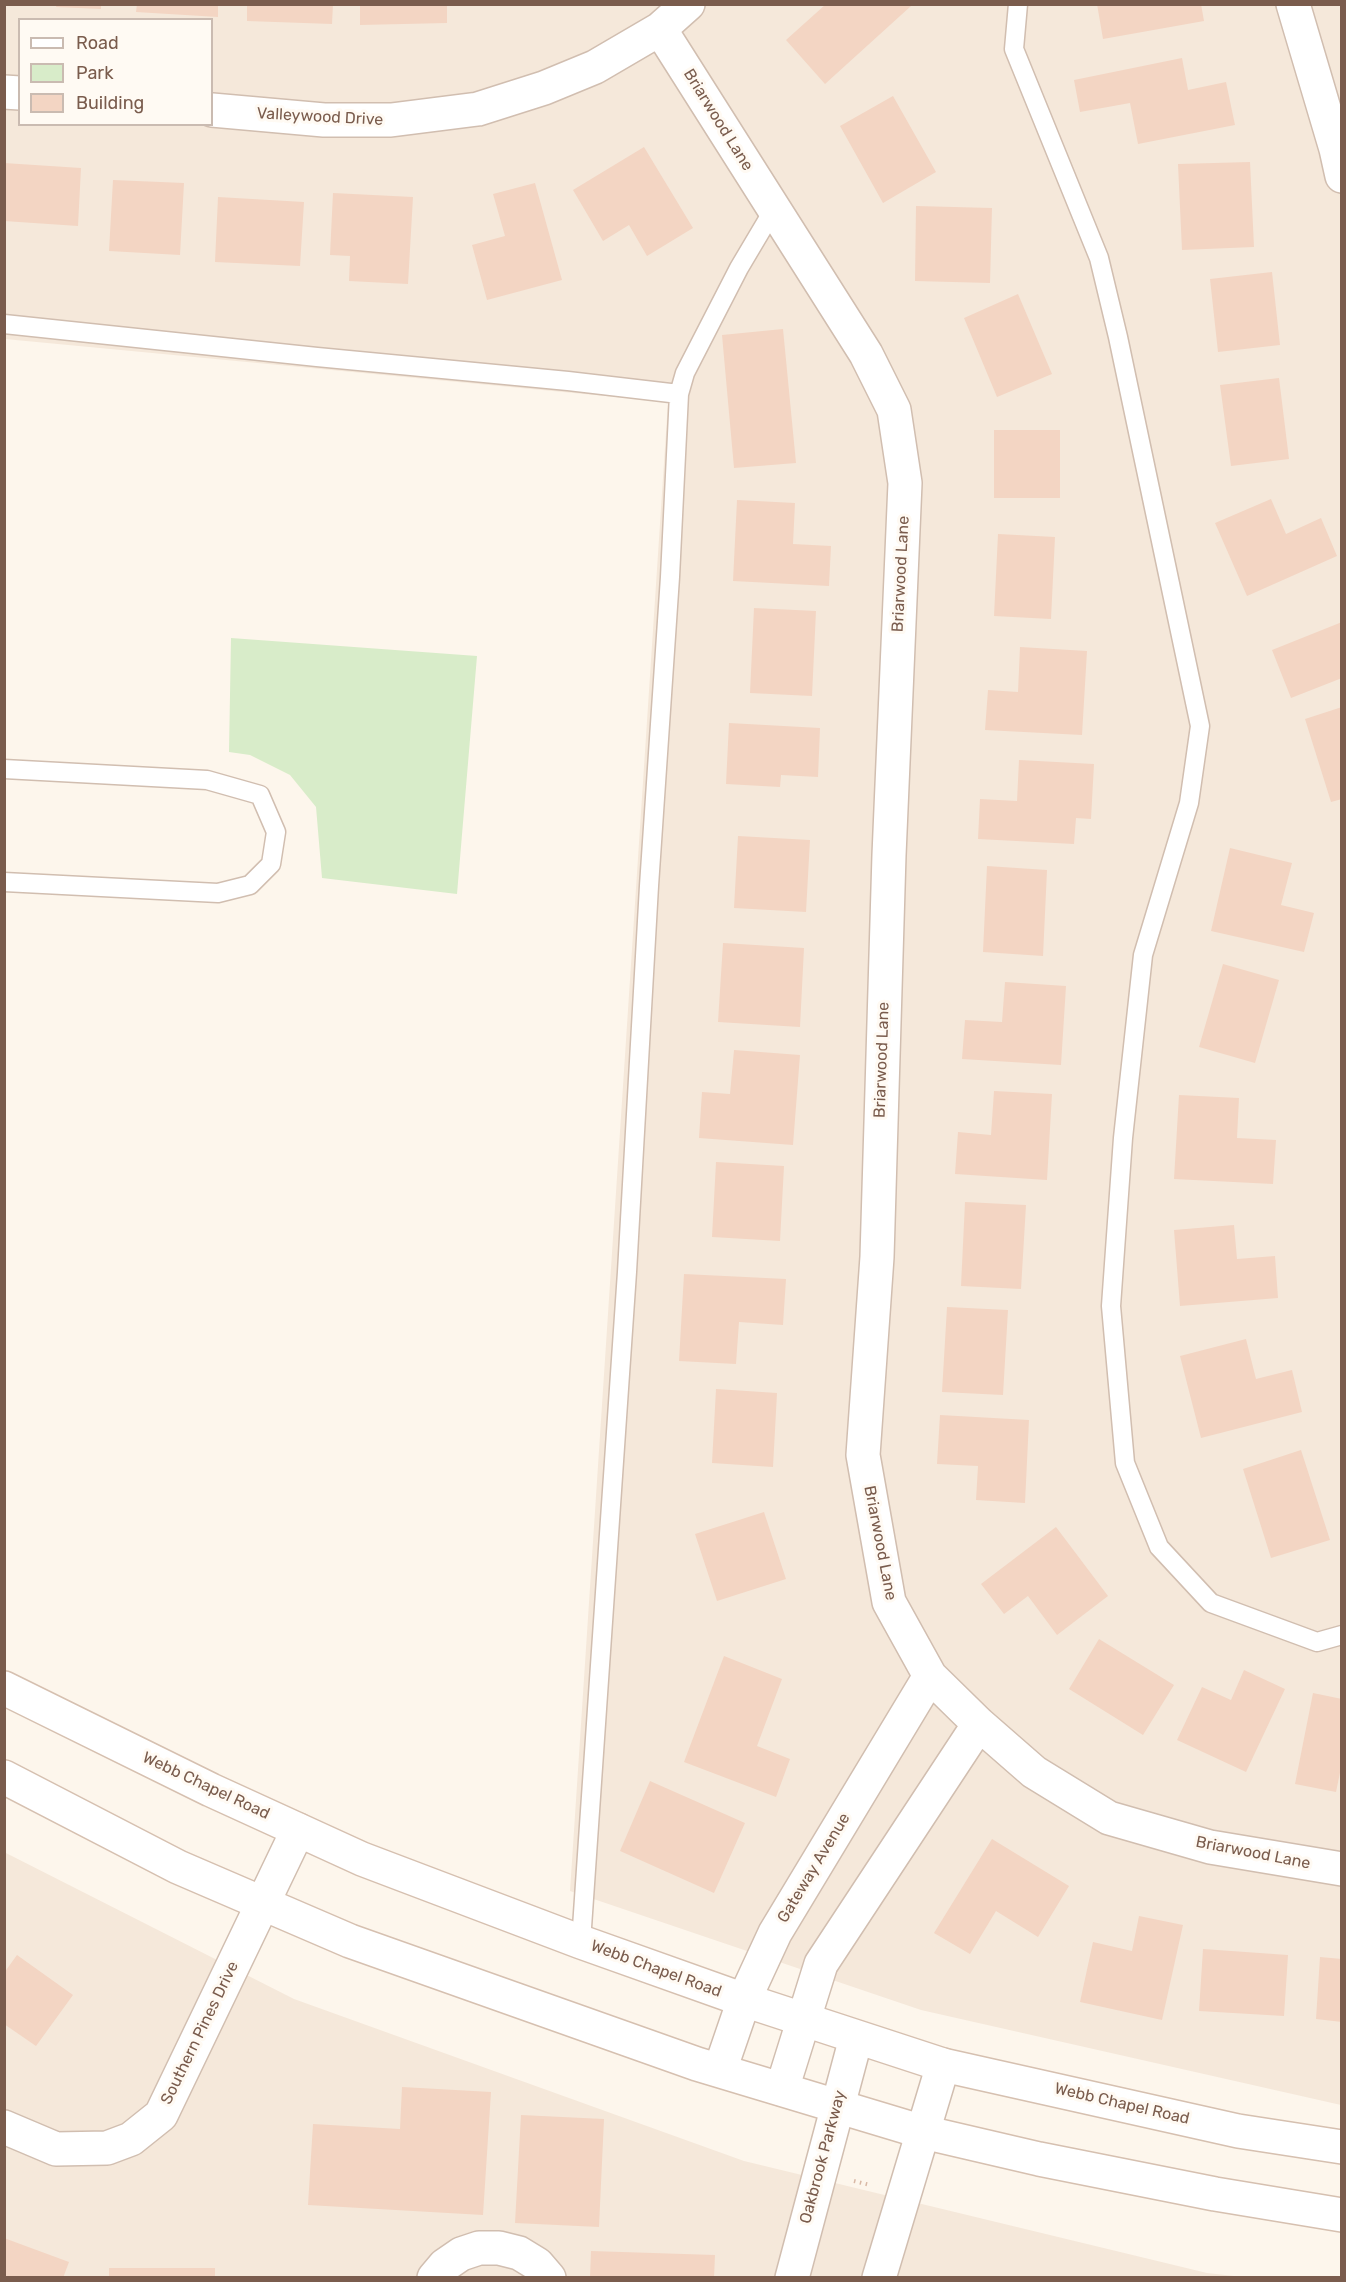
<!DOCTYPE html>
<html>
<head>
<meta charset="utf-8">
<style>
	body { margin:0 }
	#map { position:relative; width:1346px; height:2282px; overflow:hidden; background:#fdf6ec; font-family:Rubik,sans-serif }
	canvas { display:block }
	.frame { position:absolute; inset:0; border:6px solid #7a5c4d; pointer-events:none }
	.legend { position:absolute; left:18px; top:18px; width:195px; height:108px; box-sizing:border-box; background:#fffaf3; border:2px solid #cabbb1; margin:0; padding:8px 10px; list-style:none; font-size:18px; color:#7a5c4d }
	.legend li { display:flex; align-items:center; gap:12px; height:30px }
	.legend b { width:30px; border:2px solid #cabbb1 }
</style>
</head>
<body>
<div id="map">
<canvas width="1346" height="2282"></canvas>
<div class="frame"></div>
<ul class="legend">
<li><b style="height:8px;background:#fff"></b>Road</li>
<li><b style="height:16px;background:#d8ecc9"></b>Park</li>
<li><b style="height:16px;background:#f3d5c3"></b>Building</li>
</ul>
</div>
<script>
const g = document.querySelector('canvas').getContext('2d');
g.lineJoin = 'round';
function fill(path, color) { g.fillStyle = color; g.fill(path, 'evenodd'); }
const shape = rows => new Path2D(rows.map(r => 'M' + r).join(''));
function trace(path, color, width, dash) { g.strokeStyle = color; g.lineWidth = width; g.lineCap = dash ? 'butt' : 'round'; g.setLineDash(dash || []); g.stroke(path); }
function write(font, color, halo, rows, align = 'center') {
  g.font = font + ' Rubik,sans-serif'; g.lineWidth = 6; g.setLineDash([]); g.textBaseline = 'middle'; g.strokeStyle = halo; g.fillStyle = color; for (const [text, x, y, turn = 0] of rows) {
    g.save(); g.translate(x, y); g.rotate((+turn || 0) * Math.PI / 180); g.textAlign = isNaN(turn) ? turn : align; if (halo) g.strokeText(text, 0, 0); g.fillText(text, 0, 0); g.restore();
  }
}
fill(shape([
	[4,5,1341,5,1341,2105,921,2010,570,1891,668,402,5,339],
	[20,20,212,20,212,124,20,124],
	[4,1852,294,1999,744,2161,1207,2273,1243,2277,5,2277]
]), '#f5e8da');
fill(shape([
	[231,638,477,656,457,894,322,878,316,807,290,775,250,755,229,752]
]), '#d8ecc9');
fill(shape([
	[57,4,101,4,101,9,56,7],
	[137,4,218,4,218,17,136,12],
	[247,4,333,4,332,24,247,21],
	[360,4,447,4,447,23,360,25],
	[1097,4,1201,4,1204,21,1103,39],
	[825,5,909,5,911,6,825,84,786,40],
	[1182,58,1188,90,1226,82,1235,125,1138,144,1130,103,1080,112,1074,80],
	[893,96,936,172,883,203,840,126],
	[644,147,693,228,647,256,629,225,603,241,573,190],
	[1250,162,1254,247,1182,250,1178,164],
	[4,163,81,168,78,226,4,221],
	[113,180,184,183,180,255,109,251],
	[535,183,562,280,487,300,472,245,505,236,493,194],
	[333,193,413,197,408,284,349,281,350,256,330,255],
	[218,197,304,202,300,266,215,262],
	[916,206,992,208,990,283,915,281],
	[1272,272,1280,345,1218,352,1210,279],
	[1018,294,1052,374,997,397,964,318],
	[783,329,796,463,734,468,722,335],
	[1279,378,1289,459,1231,466,1220,385],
	[994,430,1060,430,1060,498,994,498],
	[1271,499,1286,534,1321,518,1337,556,1247,596,1215,523],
	[737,500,795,503,793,544,831,546,829,586,733,581],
	[998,534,1055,537,1051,619,994,616],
	[754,608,816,611,812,696,750,693],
	[1342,622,1342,678,1291,698,1272,650],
	[1020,647,1087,651,1082,735,985,730,988,690,1018,692],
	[1342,707,1342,799,1331,802,1305,719],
	[729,723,820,728,818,777,781,775,780,787,726,784],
	[1019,760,1094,764,1091,819,1076,818,1074,844,978,839,980,799,1017,801],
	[738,836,810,840,806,912,734,908],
	[1230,848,1292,863,1281,905,1314,913,1304,952,1211,931],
	[987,866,1047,870,1043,956,983,952],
	[723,943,804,948,800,1027,718,1022],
	[1223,964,1279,980,1255,1063,1199,1047],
	[1005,982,1066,986,1061,1065,962,1059,965,1020,1002,1022],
	[734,1050,800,1055,793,1145,699,1138,702,1092,730,1094],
	[994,1091,1052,1094,1047,1180,955,1174,958,1132,991,1135],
	[1179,1095,1239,1098,1237,1138,1276,1140,1273,1184,1174,1179],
	[716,1162,784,1166,780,1241,712,1237],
	[965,1202,1026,1205,1021,1289,961,1286],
	[1234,1225,1237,1259,1275,1256,1278,1298,1180,1306,1174,1230],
	[684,1274,786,1279,783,1325,739,1322,736,1364,679,1361],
	[947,1307,1008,1310,1003,1395,942,1392],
	[1246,1339,1256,1379,1292,1370,1302,1412,1201,1438,1180,1356],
	[716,1389,777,1393,773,1467,712,1463],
	[940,1415,1029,1420,1025,1503,976,1500,978,1466,937,1464],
	[1301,1450,1330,1540,1271,1558,1243,1469],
	[764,1512,786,1579,717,1601,695,1534],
	[1056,1527,1108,1596,1057,1635,1028,1596,1004,1614,981,1584],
	[1099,1639,1174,1685,1143,1735,1069,1689],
	[724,1656,782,1679,757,1746,790,1759,776,1797,684,1762],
	[1244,1670,1285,1689,1246,1772,1177,1740,1202,1687,1231,1700],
	[1313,1693,1342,1699,1342,1763,1336,1792,1295,1784],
	[650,1781,745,1823,714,1893,620,1851],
	[992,1839,1069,1886,1038,1937,996,1911,970,1954,934,1933],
	[1139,1916,1183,1925,1162,2020,1080,2002,1093,1942,1132,1951],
	[1203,1949,1288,1955,1284,2016,1199,2011],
	[17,1955,73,1995,36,2046,4,2024,4,1973],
	[1320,1957,1342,1959,1342,2022,1316,2019],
	[402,2087,491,2092,483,2215,308,2205,313,2124,400,2129],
	[521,2115,604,2119,599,2227,515,2223],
	[4,2238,69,2262,63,2278,4,2278],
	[591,2251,715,2255,714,2278,590,2278],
	[109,2268,215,2268,215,2278,109,2278]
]), '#f3d5c3');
const service = shape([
	[1018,4,1014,49,1099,258,1118,337,1200,726,1189,803,1143,955,1123,1138,1111,1306,1125,1463,1159,1547,1211,1603,1317,1642,1342,1635],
	[4,324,317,357,568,381,679,394],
	[4,769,207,780,260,795,276,832,271,864,250,885,218,893,4,882],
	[581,1942,627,1272,649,886,670,577,679,394,685,373,739,268,774,209]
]);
const minor = shape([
	[1293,4,1336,149,1342,176],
	[660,29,866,354,894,410,905,483,889,855,877,1257,863,1455,889,1602,930,1676,979,1724,1034,1772,1109,1818,1210,1847,1342,1869],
	[4,92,20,93],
	[212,110,324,120,391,120,478,109,544,88,595,67,660,29,688,4],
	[720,2070,744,2000,775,1933,930,1676],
	[782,2089,821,1964,979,1724],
	[4,2127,56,2149,107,2148,131,2139,161,2115,298,1830],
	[434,2278,445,2265,461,2254,479,2248,499,2248,519,2253,537,2264,549,2278]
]);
const tertiary = shape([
	[792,2278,856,2038],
	[879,2278,943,2065]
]);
const secondary = shape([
	[4,1688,211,1790,362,1859,581,1942,744,2000,943,2065,1238,2131,1342,2147],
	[4,1777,178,1867,350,1941,697,2064,923,2132,1039,2159,1215,2194,1342,2215]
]);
trace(service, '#d1beb0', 21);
trace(minor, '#d1beb0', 36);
trace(tertiary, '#d1beb0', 36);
trace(secondary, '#d6c0b0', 36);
trace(shape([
	[854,2181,870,2185]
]), '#d9b8a5', 4, [1.5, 4.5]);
trace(service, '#fff', 18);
trace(minor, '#fff', 33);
trace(tertiary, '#fff', 33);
trace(secondary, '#fff', 33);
write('16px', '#7a5c4d', '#fffaf3', [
	["Valleywood Drive",320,117,3],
	["Briarwood Lane",718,120,58],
	["Briarwood Lane",901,574,-87],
	["Briarwood Lane",882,1060,-88],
	["Briarwood Lane",880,1543,79],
	["Webb Chapel Road",206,1786,25],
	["Briarwood Lane",1253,1853,11],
	["Gateway Avenue",814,1868,-59],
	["Webb Chapel Road",656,1969,20],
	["Southern Pines Drive",200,2033,-64],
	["Webb Chapel Road",1122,2104,13],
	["Oakbrook Parkway",823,2157,-75]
]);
</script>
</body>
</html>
